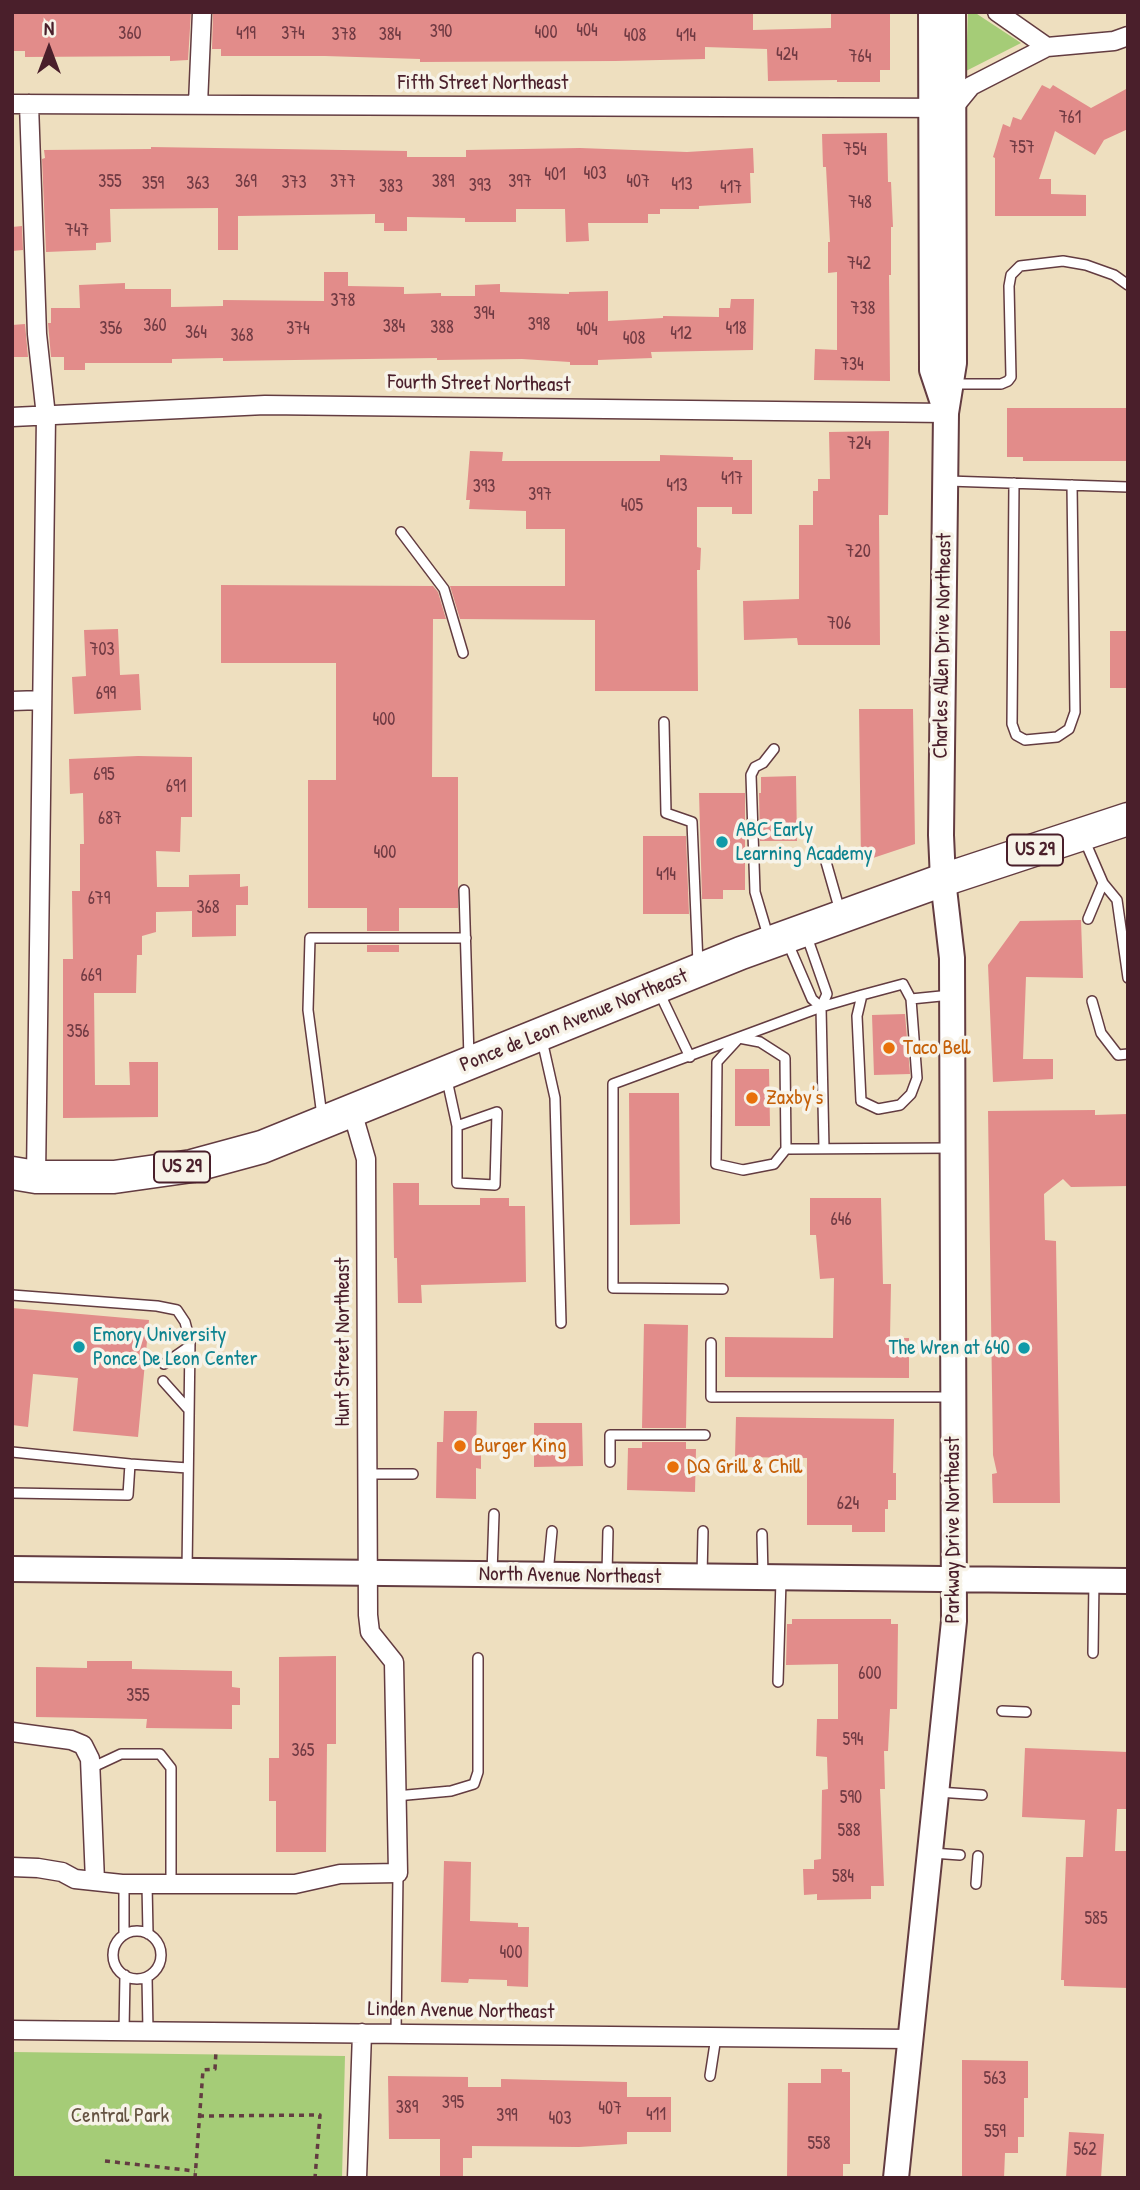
<!DOCTYPE html>
<html>
<head>
<meta charset="utf-8">
<style>
	body { margin:0 }
	#map { position:relative; width:1140px; height:2190px; overflow:hidden; background:#eedfbf; font-family:"Patrick Hand",sans-serif }
	canvas { display:block }
	.frame { position:absolute; inset:0; border:14px solid #4a1f2b; pointer-events:none }
	.north { position:absolute; left:14px; top:14px; width:70px; height:70px; -webkit-text-stroke:5px #f7f3e8; paint-order:stroke; rotate:0deg; font-size:19px; font-weight:700; line-height:28px; text-align:center; color:#4a1f2b }
	.north::after { content:''; display:block; margin:auto; width:24px; height:32px; background:#4a1f2b; clip-path:polygon(50% 0,100% 100%,50% 72%,0 100%) }
</style>
</head>
<body>
<div id="map">
<canvas width="1140" height="2190"></canvas>
<div class="frame"></div>
<div class="north">N</div>
</div>
<script>
const g = document.querySelector('canvas').getContext('2d');
g.lineJoin = 'round';
function fill(path, color) { g.fillStyle = color; g.fill(path, 'evenodd'); }
const shape = rows => new Path2D(rows.map(r => 'M' + r).join(''));
function trace(path, color, width, dash) { g.strokeStyle = color; g.lineWidth = width; g.lineCap = dash ? 'butt' : 'round'; g.setLineDash(dash || []); g.stroke(path); }
function write(font, color, halo, rows, align = 'center') {
  g.font = font + ' "Patrick Hand",sans-serif'; g.lineWidth = 7; g.setLineDash([]); g.textBaseline = 'middle'; g.strokeStyle = halo; g.fillStyle = color; for (const [text, x, y, turn = 0] of rows) {
    g.save(); g.translate(x, y); g.rotate((+turn || 0) * Math.PI / 180); g.textAlign = isNaN(turn) ? turn : align; if (halo) g.strokeText(text, 0, 0); g.fillText(text, 0, 0); g.restore();
  }
}
fill(shape([
	[968,12,974,12,1021,43,966,71],
	[12,2052,345,2056,342,2178,12,2178]
]), '#a5cc77');
fill(shape([
	[12,12,191,12,188,60,170,61,170,56,25,57,25,51,12,51],
	[213,12,753,12,753,30,831,28,831,12,890,12,890,70,880,70,880,82,837,82,837,80,768,81,767,49,705,47,705,59,615,61,420,62,420,59,325,56,221,56,221,49,212,49],
	[1042,85,1050,89,1053,85,1091,108,1128,88,1128,129,1104,140,1095,155,1055,131,1039,179,1051,179,1051,194,1086,195,1086,216,995,216,995,158,993,157,1003,124,1010,127,1013,117,1021,120],
	[887,133,888,182,891,182,893,227,891,227,891,275,889,275,890,381,814,380,815,349,837,350,837,272,828,273,828,242,830,242,826,167,823,167,822,134],
	[151,147,407,151,407,157,466,157,466,150,580,148,687,152,753,148,754,173,750,173,751,203,699,206,699,209,660,209,660,214,648,214,648,223,588,223,589,241,566,242,565,209,516,209,516,222,465,222,465,218,407,217,407,231,384,231,384,223,375,223,375,214,238,216,238,250,218,250,218,208,110,209,111,242,96,243,96,250,46,252,42,159,45,158,44,150,151,149],
	[22,226,23,250,12,251,12,227],
	[324,272,348,272,348,286,404,287,404,294,441,293,441,296,475,296,475,285,500,284,500,292,569,294,569,292,608,291,608,321,663,318,663,316,719,317,719,308,730,308,731,299,754,299,753,350,651,352,652,358,598,360,598,365,570,365,570,362,522,359,437,360,437,358,223,361,223,358,172,359,172,363,85,363,85,370,64,370,64,357,51,357,48,323,51,323,51,308,80,308,79,285,125,283,125,289,171,289,171,307,223,306,223,300,324,301],
	[25,324,28,357,12,357,12,325],
	[1007,408,1128,408,1128,461,1023,461,1023,457,1007,457],
	[889,431,888,515,879,515,880,645,798,645,797,638,744,640,743,601,799,599,799,525,813,525,813,491,818,491,818,479,830,479,829,432],
	[470,451,503,452,502,461,660,461,660,455,733,457,733,460,752,460,752,514,732,514,732,507,697,507,697,547,701,548,700,570,697,570,698,691,595,691,595,620,460,619,450,586,565,586,565,529,526,529,526,511,469,509,470,500,466,500],
	[221,585,433,586,438,592,446,619,433,619,432,777,458,777,458,908,399,908,399,931,367,931,367,908,308,908,308,780,336,780,336,663,221,663],
	[118,629,120,675,139,674,141,710,74,714,72,677,86,676,84,630],
	[1110,631,1128,631,1128,688,1110,688],
	[859,709,913,709,915,844,861,862],
	[138,756,192,757,192,817,181,817,180,852,156,851,157,887,189,887,189,875,240,874,240,887,248,886,248,905,236,905,236,936,192,937,192,911,156,912,156,932,142,936,142,955,137,955,136,993,94,993,95,1085,130,1085,129,1062,158,1062,158,1117,63,1118,63,959,73,959,72,891,80,891,80,844,84,844,83,793,70,794,69,759],
	[796,776,797,841,760,841,759,793,761,793,761,777],
	[699,793,745,793,745,890,723,890,723,899,702,899],
	[643,836,686,836,689,914,643,914],
	[1081,920,1083,978,1026,977,1023,1059,1053,1059,1053,1079,993,1082,988,965,1020,921],
	[367,945,399,945,399,952,367,952],
	[905,1014,910,1074,874,1075,872,1015],
	[735,1069,769,1069,770,1126,735,1126],
	[629,1093,679,1093,680,1224,630,1225],
	[1095,1110,1095,1115,1128,1114,1128,1186,1071,1187,1063,1179,1044,1194,1045,1240,1056,1241,1060,1503,993,1503,992,1474,997,1473,993,1455,988,1111],
	[393,1183,419,1183,419,1205,480,1205,480,1198,509,1198,509,1206,525,1206,526,1282,421,1285,422,1303,398,1303,397,1258,394,1258],
	[810,1198,881,1198,883,1284,891,1284,890,1338,909,1338,909,1378,725,1377,725,1337,833,1338,834,1278,820,1279,816,1235,810,1235],
	[12,1308,149,1320,138,1437,73,1431,78,1378,33,1374,28,1427,12,1425],
	[644,1324,688,1325,686,1428,642,1428],
	[444,1411,477,1411,476,1445,481,1445,481,1469,476,1468,476,1499,436,1498,437,1442,443,1442],
	[736,1417,894,1419,893,1473,896,1473,896,1500,888,1500,888,1509,885,1509,885,1532,852,1532,852,1525,807,1525,807,1458,735,1457],
	[534,1423,582,1423,583,1466,534,1467],
	[642,1442,686,1442,686,1449,696,1449,695,1492,627,1490,628,1448,642,1448],
	[792,1619,891,1619,891,1624,898,1624,897,1709,890,1709,888,1751,884,1751,885,1789,880,1789,884,1886,871,1886,871,1899,817,1900,817,1894,804,1895,803,1869,814,1869,814,1860,821,1859,822,1790,828,1789,827,1757,816,1756,817,1719,838,1719,838,1664,786,1665,787,1624,792,1624],
	[336,1656,336,1744,327,1744,326,1852,276,1852,276,1801,269,1801,269,1758,279,1758,279,1657],
	[87,1661,132,1661,132,1669,232,1671,232,1687,240,1688,240,1705,232,1705,232,1729,146,1728,147,1719,36,1717,36,1667,87,1668],
	[1025,1748,1128,1752,1128,1809,1117,1809,1115,1851,1128,1851,1128,1988,1064,1986,1064,1980,1061,1980,1066,1857,1083,1857,1085,1820,1022,1817],
	[444,1861,471,1862,470,1921,518,1923,518,1927,529,1927,528,1987,507,1986,507,1980,469,1979,468,1983,441,1982],
	[962,2060,1028,2061,1028,2098,1024,2098,1024,2137,1018,2137,1018,2153,1005,2153,1004,2178,962,2178],
	[821,2069,842,2069,842,2072,850,2072,850,2164,843,2164,843,2178,787,2178,788,2083,821,2083],
	[388,2076,468,2077,468,2087,501,2087,501,2079,627,2082,627,2097,671,2097,671,2132,627,2132,627,2144,579,2147,472,2146,472,2158,463,2158,463,2178,440,2178,440,2139,389,2139],
	[1069,2132,1104,2134,1101,2178,1066,2178]
]), '#e28c8a');
const lane = shape([
	[952,384,1001,384,1008,381,1011,377,1009,286,1011,275,1020,266,1063,261,1086,265,1114,275,1128,285],
	[948,481,1128,487],
	[1014,483,1012,724,1016,735,1025,740,1057,737,1069,729,1075,712,1072,485],
	[401,532,444,589,463,653],
	[664,722,666,813,692,822,698,964],
	[1084,839,1103,883,1088,919],
	[826,862,840,911],
	[1103,883,1117,900,1128,978],
	[464,890,469,1058],
	[806,934,827,994,821,1007,824,1149],
	[769,939,755,892,751,775,755,767,763,763,774,749],
	[787,941,812,999,821,1007],
	[903,984,911,999,917,1078,911,1094,900,1105,878,1109,861,1101,857,1016,862,995,903,984],
	[659,992,690,1057],
	[911,999,951,995],
	[1092,1001,1101,1033,1118,1055,1128,1054],
	[739,1038,760,1042,785,1058,786,1149,774,1164,743,1170,716,1164,717,1062,739,1038],
	[542,1040,555,1098,561,1323],
	[447,1080,457,1126,497,1112,495,1185,457,1183,457,1126],
	[322,1116,308,1010,310,938,466,938],
	[786,1149,952,1148],
	[723,1289,613,1288,613,1084,821,1007,862,995],
	[12,1295,157,1306,177,1310,185,1322,190,1341,187,1571],
	[711,1343,711,1397,952,1397],
	[164,1364,190,1346],
	[163,1381,189,1410],
	[12,1452,130,1464,128,1495,12,1493],
	[610,1462,610,1435,705,1435],
	[130,1464,188,1468],
	[366,1474,413,1474],
	[762,1534,763,1576],
	[492,1573,494,1514],
	[548,1574,552,1531],
	[607,1574,608,1531],
	[702,1576,703,1531],
	[1093,1653,1094,1581],
	[778,1682,781,1580],
	[1002,1711,1026,1712],
	[91,1768,121,1754,160,1754,171,1768,171,1884],
	[938,1792,982,1795],
	[396,1796,451,1791,474,1784,478,1772,478,1658],
	[932,1853,960,1855],
	[124,1884,124,1935],
	[147,1884,148,1934],
	[976,1884,978,1856],
	'113 1955a24 24 0 1 1 48 0a24 24 0 1 1-48 0Z',
	[147,1977,148,2031],
	[124,2031,125,1975],
	[396,2033,398,1873],
	[710,2076,716,2037]
]);
const street = shape([
	[997,12,1047,47],
	[12,104,953,108,971,86,1047,47,1114,41,1128,36],
	[29,104,37,334,46,416,36,1177],
	[198,104,202,12],
	[12,417,265,405,946,413],
	[12,701,42,700],
	[12,1732,71,1740,83,1745,90,1759,95,1881],
	[12,1867,38,1868,62,1872,75,1879,122,1884,295,1884,340,1874,398,1873,394,1662,370,1632,368,1615,366,1159,352,1111],
	[12,2030,910,2039],
	[357,2178,362,2033]
]);
const secondary = shape([
	[931,12,932,370,945,409],
	[12,1569,1128,1581],
	[896,2178,954,1621,952,958,943,880,941,835,946,413,954,363,953,12]
]);
const highway = shape([
	[12,1173,36,1177,114,1177,192,1166,262,1147,741,953,943,880,1128,819]
]);
trace(lane, '#633c41', 12);
trace(street, '#633c41', 21);
trace(secondary, '#633c41', 28);
trace(highway, '#633c41', 35);
trace(shape([
	[199,2116,320,2115,315,2178],
	[105,2161,195,2171],
	[195,2178,203,2070,215,2069,216,2051]
]), '#633c41', 3.5, [5, 5]);
trace(lane, '#fff', 9);
trace(street, '#fff', 18);
trace(secondary, '#fff', 24);
trace(highway, '#fff', 32);
for (const [x, y, r, color] of [
	[722,842,7,"#0f9aa8"],
	[889,1048,7,"#e8710a"],
	[752,1098,7,"#e8710a"],
	[79,1347,7,"#0f9aa8"],
	[1024,1348,7,"#0f9aa8"],
	[460,1446,7,"#e8710a"],
	[673,1467,7,"#e8710a"]
]) { const dot = new Path2D(); dot.arc(x, y, r, 0, 2 * Math.PI); g.fillStyle = color; g.fill(dot); trace(dot, '#f7f3e8', 2.5); }
write('18px', '#703a43', null, [
	["404",587,31],
	["390",441,32],
	["400",546,33],
	["360",130,34],
	["419",246,34],
	["374",293,34],
	["378",344,35],
	["384",390,35],
	["408",635,36],
	["414",686,36],
	["424",787,55],
	["764",860,57],
	["761",1070,118],
	["757",1022,148],
	["754",855,150],
	["403",595,174],
	["401",555,175],
	["355",110,182],
	["369",246,182],
	["377",343,182],
	["389",443,182],
	["397",520,182],
	["407",638,182],
	["373",294,183],
	["359",153,184],
	["363",198,184],
	["413",682,185],
	["393",480,186],
	["383",391,187],
	["417",731,188],
	["748",860,203],
	["747",77,231],
	["742",859,264],
	["378",343,301],
	["738",863,309],
	["394",484,314],
	["398",539,325],
	["360",155,326],
	["384",394,327],
	["388",442,328],
	["356",111,329],
	["374",298,329],
	["418",736,329],
	["404",587,330],
	["364",196,333],
	["412",681,334],
	["368",242,336],
	["408",634,339],
	["734",852,365],
	["724",859,444],
	["417",732,479],
	["413",677,486],
	["393",484,487],
	["397",540,495],
	["405",632,506],
	["720",858,552],
	["706",839,624],
	["703",102,650],
	["699",106,694],
	["400",384,720],
	["695",104,775],
	["691",176,787],
	["687",110,819],
	["400",385,853],
	["414",666,875],
	["679",99,899],
	["368",208,908],
	["669",91,976],
	["356",78,1032],
	["646",841,1220],
	["624",848,1504],
	["600",870,1674],
	["355",138,1696],
	["594",853,1740],
	["365",303,1751],
	["590",851,1798],
	["588",849,1831],
	["584",843,1877],
	["585",1096,1919],
	["400",511,1953],
	["563",995,2079],
	["395",453,2103],
	["389",407,2108],
	["407",610,2109],
	["411",656,2115],
	["399",507,2116],
	["403",560,2119],
	["559",995,2132],
	["558",819,2144],
	["562",1085,2150]
]);
for (const [x, y, w] of [
	[1035,850,56],
	[182,1167,56]
]) { const box = new Path2D(); box.roundRect(x - w / 2, y - 15.5, w, 31, 5); g.fillStyle = '#f7f3e8'; g.fill(box); trace(box, '#4a1f2b', 2); }
write('bold 19px', '#4a1f2b', null, [
	["US 29",1035,850],
	["US 29",182,1167]
]);
write('21px', '#4a1f2b', '#f7f3e8', [
	["Fifth Street Northeast",483,83],
	["Fourth Street Northeast",479,384,1],
	["Charles Allen Drive Northeast",943,646,-89],
	["Ponce de Leon Avenue Northeast",574,1021,-22],
	["Hunt Street Northeast",343,1342,-90],
	["Parkway Drive Northeast",953,1530,-90],
	["North Avenue Northeast",570,1576,1],
	["Linden Avenue Northeast",461,2011,1]
]);
write('21px', '#0d838f', '#f7f3e8', [
	["ABC Early",736,830],
	["Learning Academy",736,854],
	["Emory University",93,1335],
	["Ponce De Leon Center",93,1359],
	["The Wren at 640",1010,1348,"right"]
], 'left');
write('21px', '#c56008', '#f7f3e8', [
	["Taco Bell",903,1048],
	["Zaxby's",766,1098],
	["Burger King",474,1446],
	["DQ Grill & Chill",687,1467]
], 'left');
write('21px', '#655342', '#f7f3e8', [
	["Central Park",120,2116]
]);
</script>
</body>
</html>
